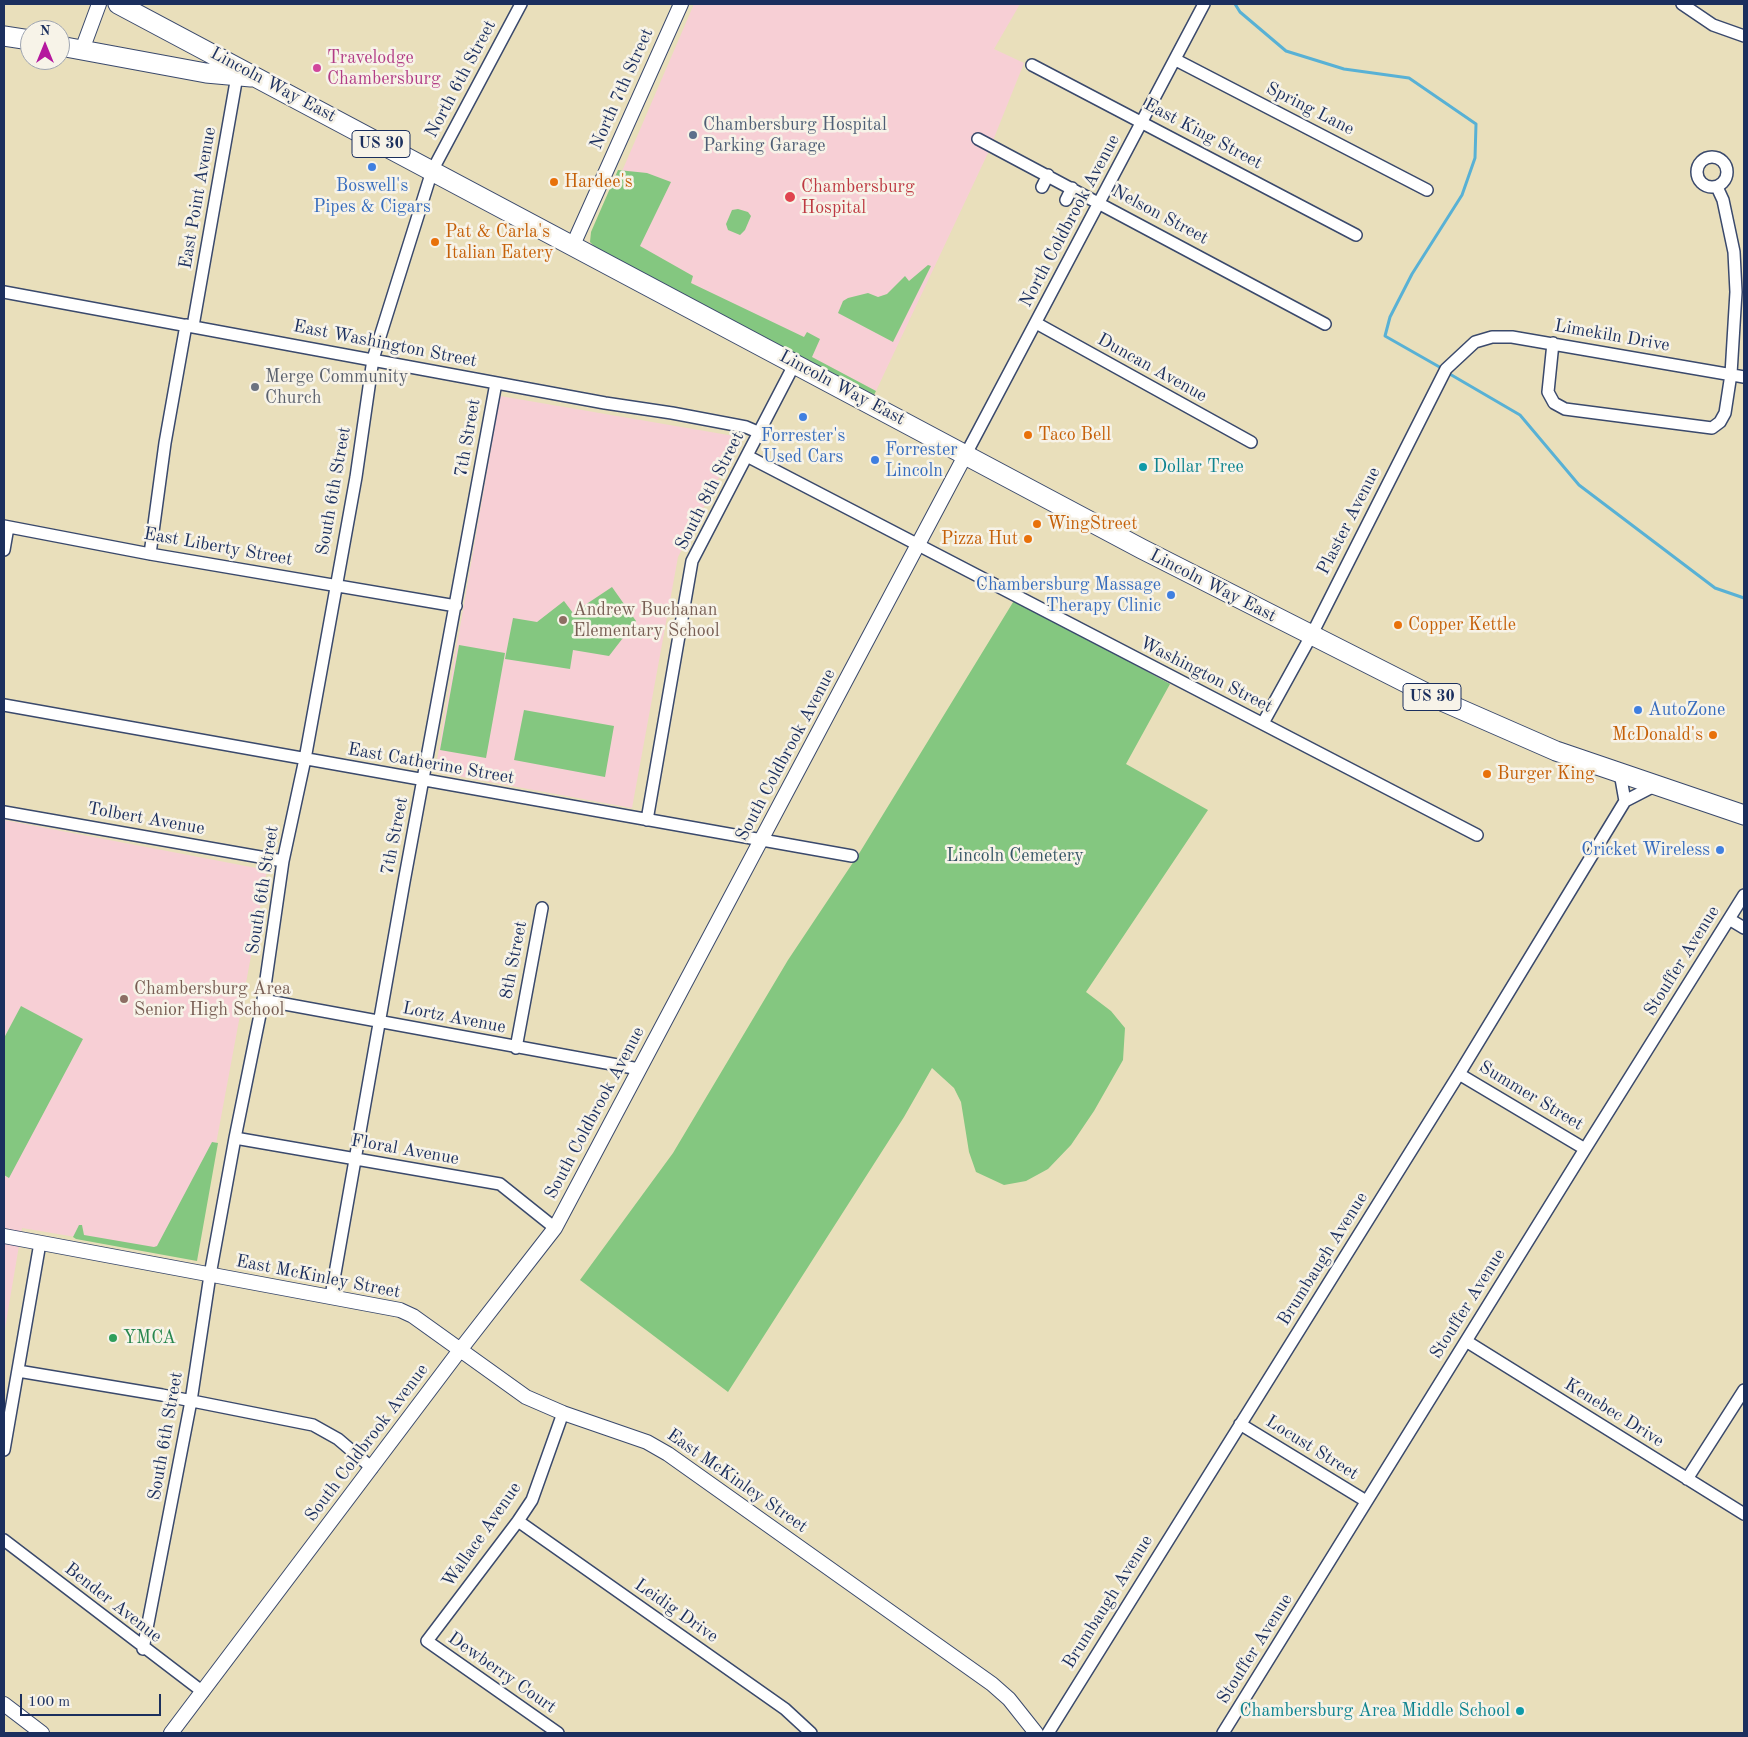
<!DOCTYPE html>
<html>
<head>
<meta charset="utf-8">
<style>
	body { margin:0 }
	#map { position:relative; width:1748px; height:1737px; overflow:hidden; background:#e9dfbb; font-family:"Old Standard TT",serif }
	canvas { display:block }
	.frame { position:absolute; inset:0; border:5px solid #1b2f5e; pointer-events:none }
	.north { position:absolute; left:20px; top:20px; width:50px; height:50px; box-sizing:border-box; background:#f7f3e8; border:1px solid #9fa5b1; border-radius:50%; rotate:0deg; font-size:14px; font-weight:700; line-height:20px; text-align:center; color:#1b2f5e }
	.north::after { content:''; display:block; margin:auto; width:18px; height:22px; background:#b5179e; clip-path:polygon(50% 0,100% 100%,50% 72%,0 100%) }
	.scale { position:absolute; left:20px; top:1694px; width:141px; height:22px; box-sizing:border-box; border:2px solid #1b2f5e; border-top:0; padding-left:6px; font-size:15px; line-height:18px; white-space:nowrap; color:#1b2f5e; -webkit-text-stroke:4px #f7f3e8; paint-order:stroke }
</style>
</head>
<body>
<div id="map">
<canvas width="1748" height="1737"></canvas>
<div class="frame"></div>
<div class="north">N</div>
<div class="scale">100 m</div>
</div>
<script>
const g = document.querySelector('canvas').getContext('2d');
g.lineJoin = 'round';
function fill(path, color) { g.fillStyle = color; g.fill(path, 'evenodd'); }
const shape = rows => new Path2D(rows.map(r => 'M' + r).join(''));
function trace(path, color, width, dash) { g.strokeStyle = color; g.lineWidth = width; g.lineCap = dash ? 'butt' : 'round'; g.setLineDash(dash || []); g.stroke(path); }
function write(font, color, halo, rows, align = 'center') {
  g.font = font + ' "Old Standard TT",serif'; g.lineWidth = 5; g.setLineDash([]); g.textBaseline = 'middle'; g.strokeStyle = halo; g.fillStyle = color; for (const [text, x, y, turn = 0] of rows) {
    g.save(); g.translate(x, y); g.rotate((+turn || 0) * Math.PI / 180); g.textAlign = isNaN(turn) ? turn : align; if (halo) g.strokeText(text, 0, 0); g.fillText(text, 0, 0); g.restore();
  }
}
fill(shape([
	[694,4,1020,4,994,49,1024,63,988,153,876,391,592,241],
	[500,396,740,437,678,557,632,808,435,772],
	[4,820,267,870,195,1257,22,1228,4,1334]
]), '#f7cfd5');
fill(shape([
	[618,170,647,173,671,182,640,246,693,276,691,283,804,337,807,332,820,339,812,357,876,391,874,395,595,247,590,242,591,232],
	[738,209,748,212,751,216,745,230,740,235,728,230,726,224,732,210],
	[928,265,931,266,893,342,838,313,843,301,848,298,868,293,878,297,887,294,905,276,909,281],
	[612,587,636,621,609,656,573,650,570,669,505,659,513,618,537,622,564,601,573,613],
	[1015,599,1170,684,1126,764,1208,810,1086,992,1111,1011,1125,1028,1123,1060,1094,1111,1071,1145,1048,1169,1026,1181,1004,1185,976,1172,969,1152,961,1102,954,1088,932,1068,904,1117,728,1392,580,1280,673,1153,788,960,860,852],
	[459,645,505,653,486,758,440,750],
	[524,710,614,726,605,777,514,760],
	[21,1006,83,1039,9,1178,4,1175,4,1038],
	[212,1142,218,1143,197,1261,76,1239,73,1237,79,1225,82,1225,84,1235,154,1247,157,1246]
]), '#84c780');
trace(shape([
	[1235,4,1240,12,1286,51,1344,69,1409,78,1476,124,1475,158,1462,195,1412,274,1390,317,1385,336,1443,369],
	[1448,373,1520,415,1579,485,1715,588,1744,598]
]), '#58b1d5', 3);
const minor = shape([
	[1682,4,1713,25,1744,36],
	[1176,60,1427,190],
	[1032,65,1356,235],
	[978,139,1325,324],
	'1697 172a15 15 0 1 1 30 0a15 15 0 1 1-30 0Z',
	[1042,187,1048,175],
	[1066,200,1072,188],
	[4,292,605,403,672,413,746,427,760,433],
	[1036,323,1251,442],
	[193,326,237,76],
	[1553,343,1548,392,1554,403,1565,409,1712,428,1720,422,1725,413,1731,374,1736,292,1734,252,1723,200,1717,187],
	[966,454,1204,4],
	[747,456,1477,835],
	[4,526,150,554,456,606],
	[4,550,8,527],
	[150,554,165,443,186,325],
	[4,705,852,856],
	[1263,723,1311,636,1446,369,1475,342,1492,337,1512,337,1744,377],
	[1620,773,1625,801],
	[4,812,283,861],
	[647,820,692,561,795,363],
	[1729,919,1744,928],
	[263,1000,639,1069],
	[516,1048,542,908],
	[1459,1074,1585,1149],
	[235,1138,500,1184,555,1228],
	[331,1296,404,882,496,383],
	[1466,1341,1744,1514],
	[18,1371,162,1395,313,1425,338,1439,372,1468],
	[1240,1424,1366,1501],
	[4,1450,40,1243],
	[1687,1479,1744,1390],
	[518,1521,785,1709,811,1733],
	[4,1540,203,1692],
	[143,1649,191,1401,210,1275,235,1138,263,1000,283,861,305,759,321,671,356,477,373,359,432,171,521,4],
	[558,1733,427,1641,518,1521,532,1500,563,1413],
	[1048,1733,1459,1074,1625,801,1656,785],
	[1223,1733,1585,1149,1744,895]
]);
const tertiary = shape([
	[82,50,99,4],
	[573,245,681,4],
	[4,1236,400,1310,413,1316,526,1397,563,1413,647,1442,668,1454,992,1684,1009,1699,1036,1733],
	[4,1704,42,1733],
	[171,1733,460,1350,555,1228,966,454]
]);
const trunk = shape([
	[118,4,1142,549,1444,702,1556,751,1744,815],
	[4,36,30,40],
	[60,46,206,73,251,77]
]);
trace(minor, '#3a496c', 14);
trace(tertiary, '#3a496c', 16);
trace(trunk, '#3a496c', 21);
trace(minor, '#fff', 11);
trace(tertiary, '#fff', 14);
trace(trunk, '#fff', 19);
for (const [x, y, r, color] of [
	[317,68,5,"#d1479c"],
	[693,135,5,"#5c6f8a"],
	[372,167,5,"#3f7fe0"],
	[554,182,5,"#e8710a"],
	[790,197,6,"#e0444e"],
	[435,242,5,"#e8710a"],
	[255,387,5,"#6b7280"],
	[803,417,5,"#3f7fe0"],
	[1028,435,5,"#e8710a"],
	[875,460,5,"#3f7fe0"],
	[1143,467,5,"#0f9aa8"],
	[1037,524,5,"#e8710a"],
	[1028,539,5,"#e8710a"],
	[1171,595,5,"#3f7fe0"],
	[563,620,5,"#8d6e63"],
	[1398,625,5,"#e8710a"],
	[1638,710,5,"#3f7fe0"],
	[1713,735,5,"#e8710a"],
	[1487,774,5,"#e8710a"],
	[1720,850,5,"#3f7fe0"],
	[124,999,5,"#8d6e63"],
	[113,1338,5,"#2e9e5b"],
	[1520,1711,5,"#0f9aa8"]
]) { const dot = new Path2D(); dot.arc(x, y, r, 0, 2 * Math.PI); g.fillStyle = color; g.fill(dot); trace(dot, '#f7f3e8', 2); }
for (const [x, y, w] of [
	[381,144,58],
	[1432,697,58]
]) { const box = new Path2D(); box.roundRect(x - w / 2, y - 13.5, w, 27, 4); g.fillStyle = '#f7f3e8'; g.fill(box); trace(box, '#1b2f5e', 1); }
write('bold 16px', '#1b2f5e', null, [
	["US 30",381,144],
	["US 30",1432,697]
]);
write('18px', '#b23c85', '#f7f3e8', [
	["Travelodge",327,58],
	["Chambersburg",327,79]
], 'left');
write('18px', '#1b2f5e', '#f7f3e8', [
	["North 6th Street",461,79,-62],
	["Lincoln Way East",273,85,28],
	["North 7th Street",622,89,-66],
	["Spring Lane",1310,109,27],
	["East King Street",1203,134,28],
	["East Point Avenue",198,198,-80],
	["Nelson Street",1160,215,28],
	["North Coldbrook Avenue",1070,221,-62],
	["Limekiln Drive",1612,336,10],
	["East Washington Street",385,344,11],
	["Duncan Avenue",1152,368,29],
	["Lincoln Way East",842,388,28],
	["7th Street",468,438,-80],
	["South 6th Street",334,491,-80],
	["South 8th Street",710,491,-63],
	["Plaster Avenue",1349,521,-63],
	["East Liberty Street",218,547,10],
	["Lincoln Way East",1213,586,27],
	["Washington Street",1206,675,27],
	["South Coldbrook Avenue",786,755,-62],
	["East Catherine Street",431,764,10],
	["Tolbert Avenue",146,819,10],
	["7th Street",395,836,-79],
	["South 6th Street",263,890,-81],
	["8th Street",514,960,-79],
	["Stouffer Avenue",1682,961,-58],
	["Lortz Avenue",454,1018,11],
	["Summer Street",1531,1096,31],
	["South Coldbrook Avenue",595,1113,-62],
	["Floral Avenue",405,1150,10],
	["Brumbaugh Avenue",1323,1259,-58],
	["East McKinley Street",318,1277,11],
	["Stouffer Avenue",1468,1304,-58],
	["Kenebec Drive",1614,1413,32],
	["South 6th Street",166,1436,-80],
	["South Coldbrook Avenue",367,1443,-53],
	["Locust Street",1312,1448,32],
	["East McKinley Street",737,1481,35],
	["Wallace Avenue",482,1535,-55],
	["Brumbaugh Avenue",1108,1602,-58],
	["Bender Avenue",113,1603,38],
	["Leidig Drive",676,1611,35],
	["Stouffer Avenue",1255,1649,-58],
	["Dewberry Court",502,1673,35]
]);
write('18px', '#4e5e75', '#f7f3e8', [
	["Chambersburg Hospital",703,125],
	["Parking Garage",703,146]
], 'left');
write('18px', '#c56008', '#f7f3e8', [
	["Hardee's",564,182],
	["Pat & Carla's",445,232],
	["Italian Eatery",445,253],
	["Taco Bell",1038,435],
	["WingStreet",1047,524],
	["Pizza Hut",1018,539,"right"],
	["Copper Kettle",1408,625],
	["McDonald's",1703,735,"right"],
	["Burger King",1497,774]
], 'left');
write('18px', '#366cbe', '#f7f3e8', [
	["Boswell's",372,186],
	["Pipes & Cigars",372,207],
	["Forrester's",803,436],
	["Used Cars",803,457],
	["Forrester",885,450,"left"],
	["Lincoln",885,471,"left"],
	["Chambersburg Massage",1161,585,"right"],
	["Therapy Clinic",1161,606,"right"],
	["AutoZone",1648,710,"left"],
	["Cricket Wireless",1710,850,"right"]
]);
write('18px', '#be3a42', '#f7f3e8', [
	["Chambersburg",801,187],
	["Hospital",801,208]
], 'left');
write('18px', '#5b616d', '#f7f3e8', [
	["Merge Community",265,377],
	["Church",265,398]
], 'left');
write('18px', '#0d838f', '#f7f3e8', [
	["Dollar Tree",1153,467],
	["Chambersburg Area Middle School",1510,1711,"right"]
], 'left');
write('18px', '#785e54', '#f7f3e8', [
	["Andrew Buchanan",573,610],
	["Elementary School",573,631],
	["Chambersburg Area",134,989],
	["Senior High School",134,1010]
], 'left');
write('18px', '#355566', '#f7f3e8', [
	["Lincoln Cemetery",1015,856]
]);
write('18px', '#27864d', '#f7f3e8', [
	["YMCA",123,1338]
], 'left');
</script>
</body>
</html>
